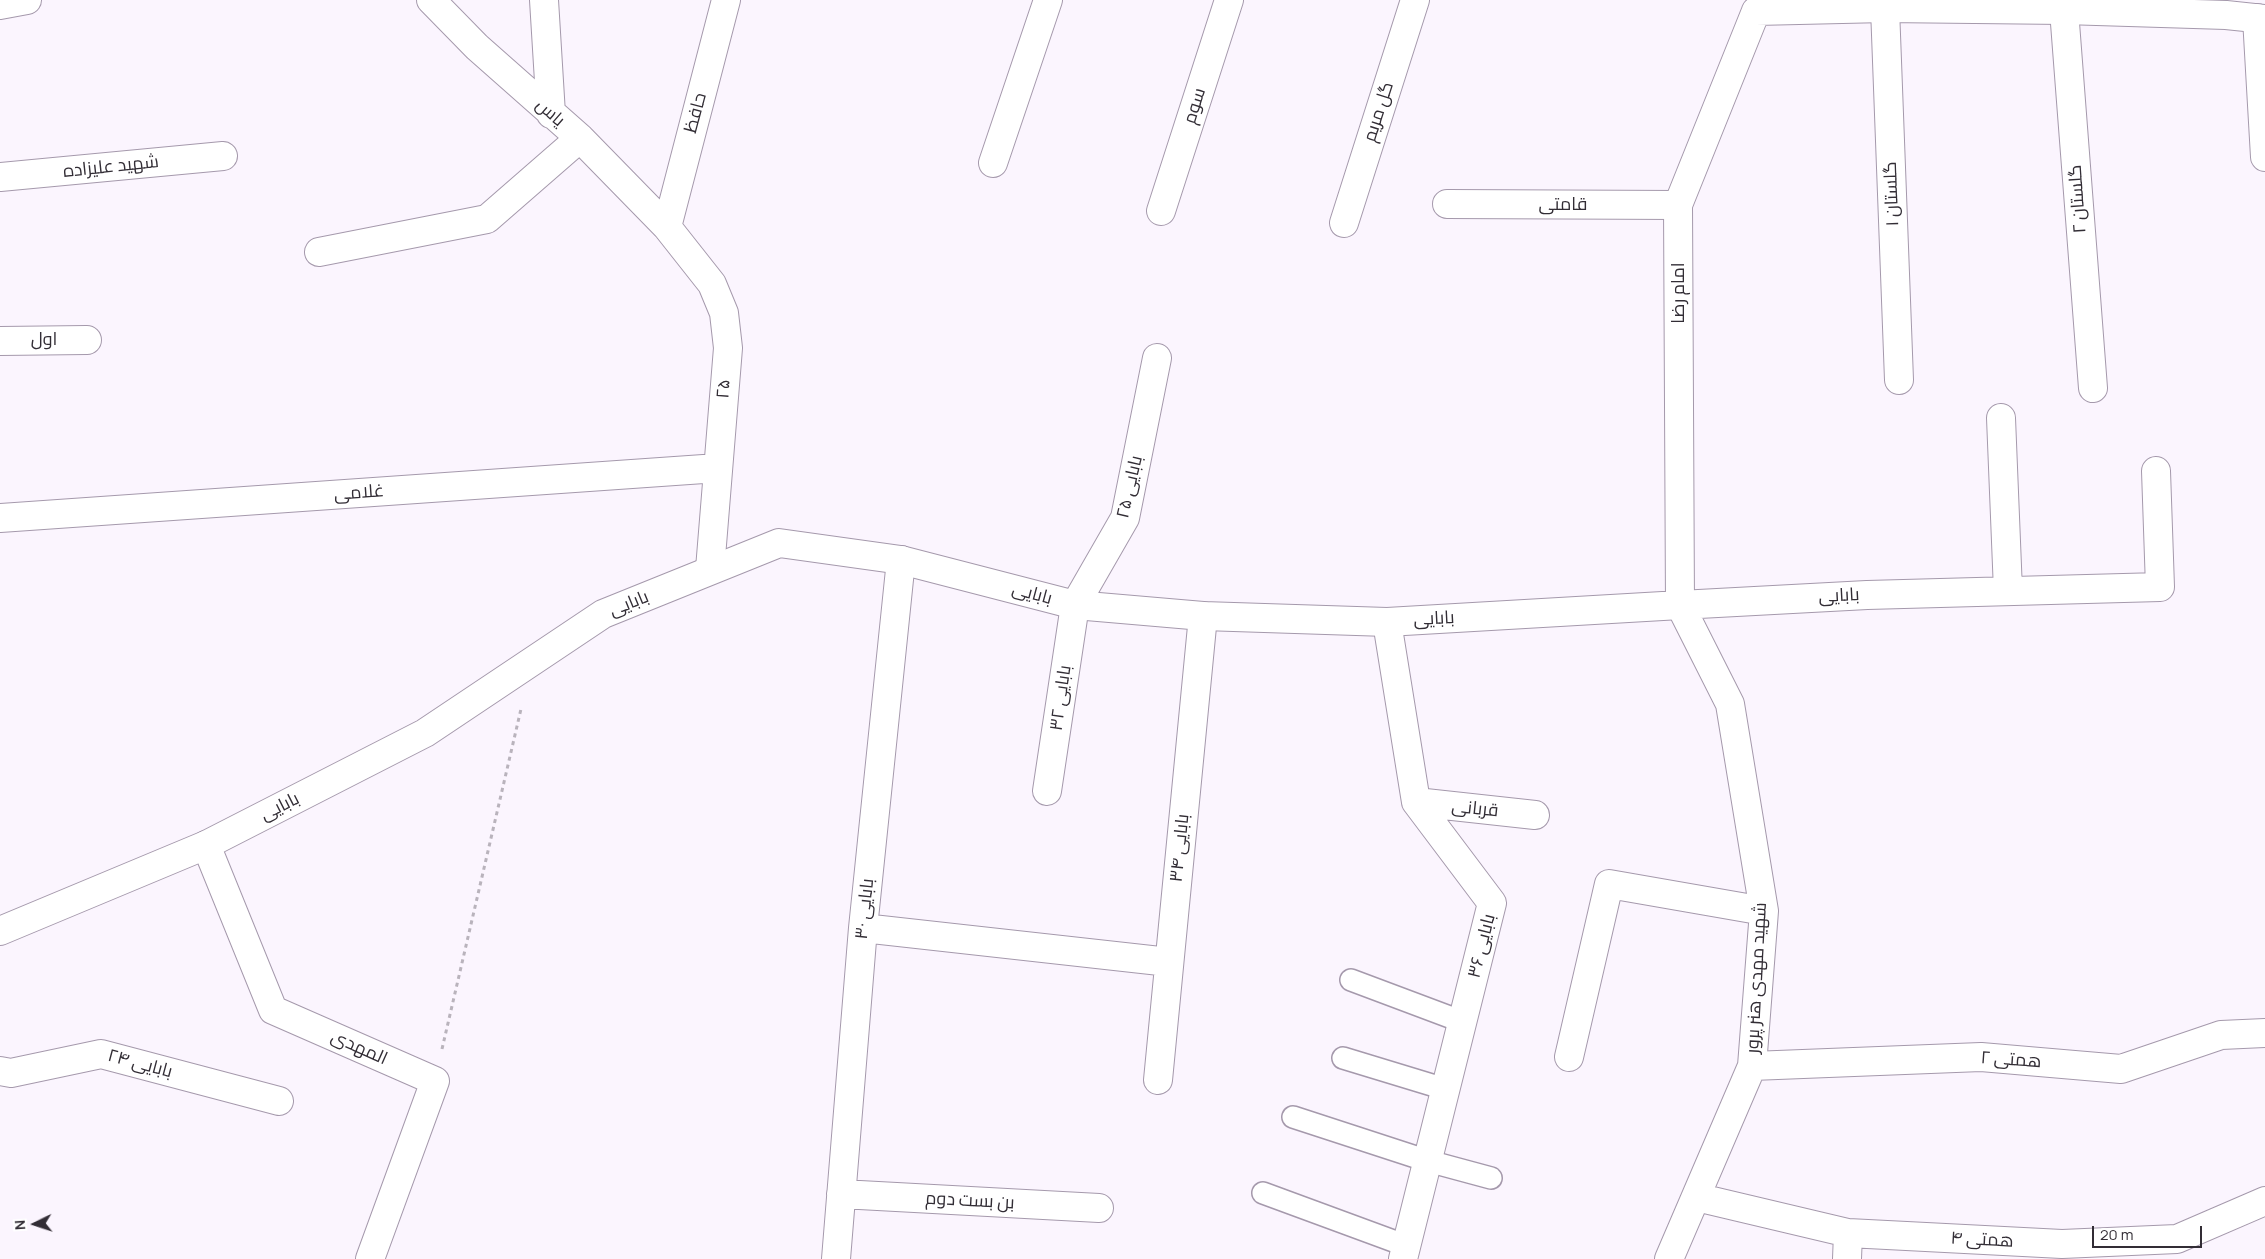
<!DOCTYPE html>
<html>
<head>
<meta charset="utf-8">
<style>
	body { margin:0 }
	#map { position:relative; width:2265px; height:1259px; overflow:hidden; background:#fbf5fe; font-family:Manrope,sans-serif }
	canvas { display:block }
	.north { position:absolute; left:10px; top:1199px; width:50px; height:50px; -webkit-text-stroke:4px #fff; paint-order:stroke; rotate:266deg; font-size:14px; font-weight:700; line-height:20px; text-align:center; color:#322d35 }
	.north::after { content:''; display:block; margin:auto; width:18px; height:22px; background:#322d35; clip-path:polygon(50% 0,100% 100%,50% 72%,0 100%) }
	.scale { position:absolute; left:2092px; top:1226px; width:110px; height:22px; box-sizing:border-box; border:2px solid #322d35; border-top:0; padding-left:6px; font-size:15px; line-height:18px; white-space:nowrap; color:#322d35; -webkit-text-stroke:4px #fff; paint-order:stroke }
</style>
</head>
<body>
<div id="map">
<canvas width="2265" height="1259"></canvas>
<div class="north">N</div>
<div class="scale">20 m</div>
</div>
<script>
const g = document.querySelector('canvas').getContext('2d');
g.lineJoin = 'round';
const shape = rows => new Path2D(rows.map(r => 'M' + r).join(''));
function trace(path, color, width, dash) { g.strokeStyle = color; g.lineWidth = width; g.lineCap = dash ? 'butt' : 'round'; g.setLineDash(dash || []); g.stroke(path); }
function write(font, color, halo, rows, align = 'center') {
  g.font = font + ' Manrope,Cairo,sans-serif'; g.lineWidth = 4; g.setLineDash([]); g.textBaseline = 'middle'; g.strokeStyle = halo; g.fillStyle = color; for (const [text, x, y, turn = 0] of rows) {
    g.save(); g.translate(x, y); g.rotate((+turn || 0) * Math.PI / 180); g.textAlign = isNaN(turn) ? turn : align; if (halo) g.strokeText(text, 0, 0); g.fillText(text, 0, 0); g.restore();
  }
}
const service = shape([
	[1351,980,1463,1022],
	[1343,1058,1445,1089],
	[1293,1117,1428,1161,1491,1178],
	[1263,1193,1407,1246]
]);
const minor = shape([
	[431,0,477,47,580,138,667,227,712,284,724,313,728,348,710,569],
	[544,0,551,114],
	[0,5,27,0],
	[1885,8,1899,380],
	[2064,10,2093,388],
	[2257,18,2265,157],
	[993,163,1048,0],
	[0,177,223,156],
	[1447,204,1678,205],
	[1161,211,1229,0],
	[1344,223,1415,0],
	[667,227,726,0],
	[319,252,487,219,580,138],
	[0,341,87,340],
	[2001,418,2008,591],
	[0,518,718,468],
	[1387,622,1416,802,1492,903,1403,1259],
	[1047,791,1075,605,1125,518,1157,358],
	[1416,802,1535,815],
	[206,845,273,1010,435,1081,370,1259],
	[863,928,1169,962],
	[1569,1057,1609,884,1764,911],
	[1752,1066,1981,1057,2121,1069,2221,1035,2265,1033],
	[0,1071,11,1073,101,1054,279,1101],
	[1158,1080,1203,616],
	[841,1194,1099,1208],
	[1696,1197,1848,1233,2062,1244,2177,1239,2265,1201],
	[836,1259,863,928,901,560],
	[1669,1259,1752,1066,1764,911,1730,704,1680,605,1867,595,2160,587,2156,471],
	[1847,1259,1848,1233]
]);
const tertiary = shape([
	[1756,11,1885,8,2064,10,2226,15,2265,19],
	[0,931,206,845,425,733,603,614,779,543,901,560,1075,605,1203,616,1387,622,1680,605,1678,205,1756,11]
]);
trace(service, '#a599ac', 24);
trace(minor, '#a599ac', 30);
trace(tertiary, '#a599ac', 30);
trace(shape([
	[442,1049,521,709]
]), '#b9b3bc', 3, [4, 4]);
trace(service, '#fff', 21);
trace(minor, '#fff', 28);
trace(tertiary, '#fff', 28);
write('18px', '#322d35', '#fff', [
	["سوم",1195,106,-72],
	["گل مریم",1379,112,-72],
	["یاس",550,113,41],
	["حافظ",696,113,-75],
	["شهید علیزاده",111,167,-6],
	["گلستان ۱",1892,194,-92],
	["گلستان ۲",2078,199,-94],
	["قامتی",1563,205],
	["امام رضا",1679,293,-90],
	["اول",44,340],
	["۲۵",724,389,-86],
	["بابایی ۲۵",1130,487,-77],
	["غلامی",359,493,-4],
	["بابایی",1032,594,15],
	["بابایی",1839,596,-3],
	["بابایی",629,604,-22],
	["بابایی",1434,619,-3],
	["بابایی ۳۲",1061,698,-82],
	["بابایی",280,807,-27],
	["قربانی",1475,809,6],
	["بابایی ۳۴",1180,848,-84],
	["بابایی ۳۰",865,909,-84],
	["بابایی ۳۶",1482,946,-76],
	["شهید مهدی هنر پرور",1757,978,-87],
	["المهدی",359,1048,24],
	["همتی ۲",2011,1060,4],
	["بابایی ۲۴",140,1064,15],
	["بن بست دوم",970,1201,3],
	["همتی ۴",1982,1240,3]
]);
</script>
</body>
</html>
